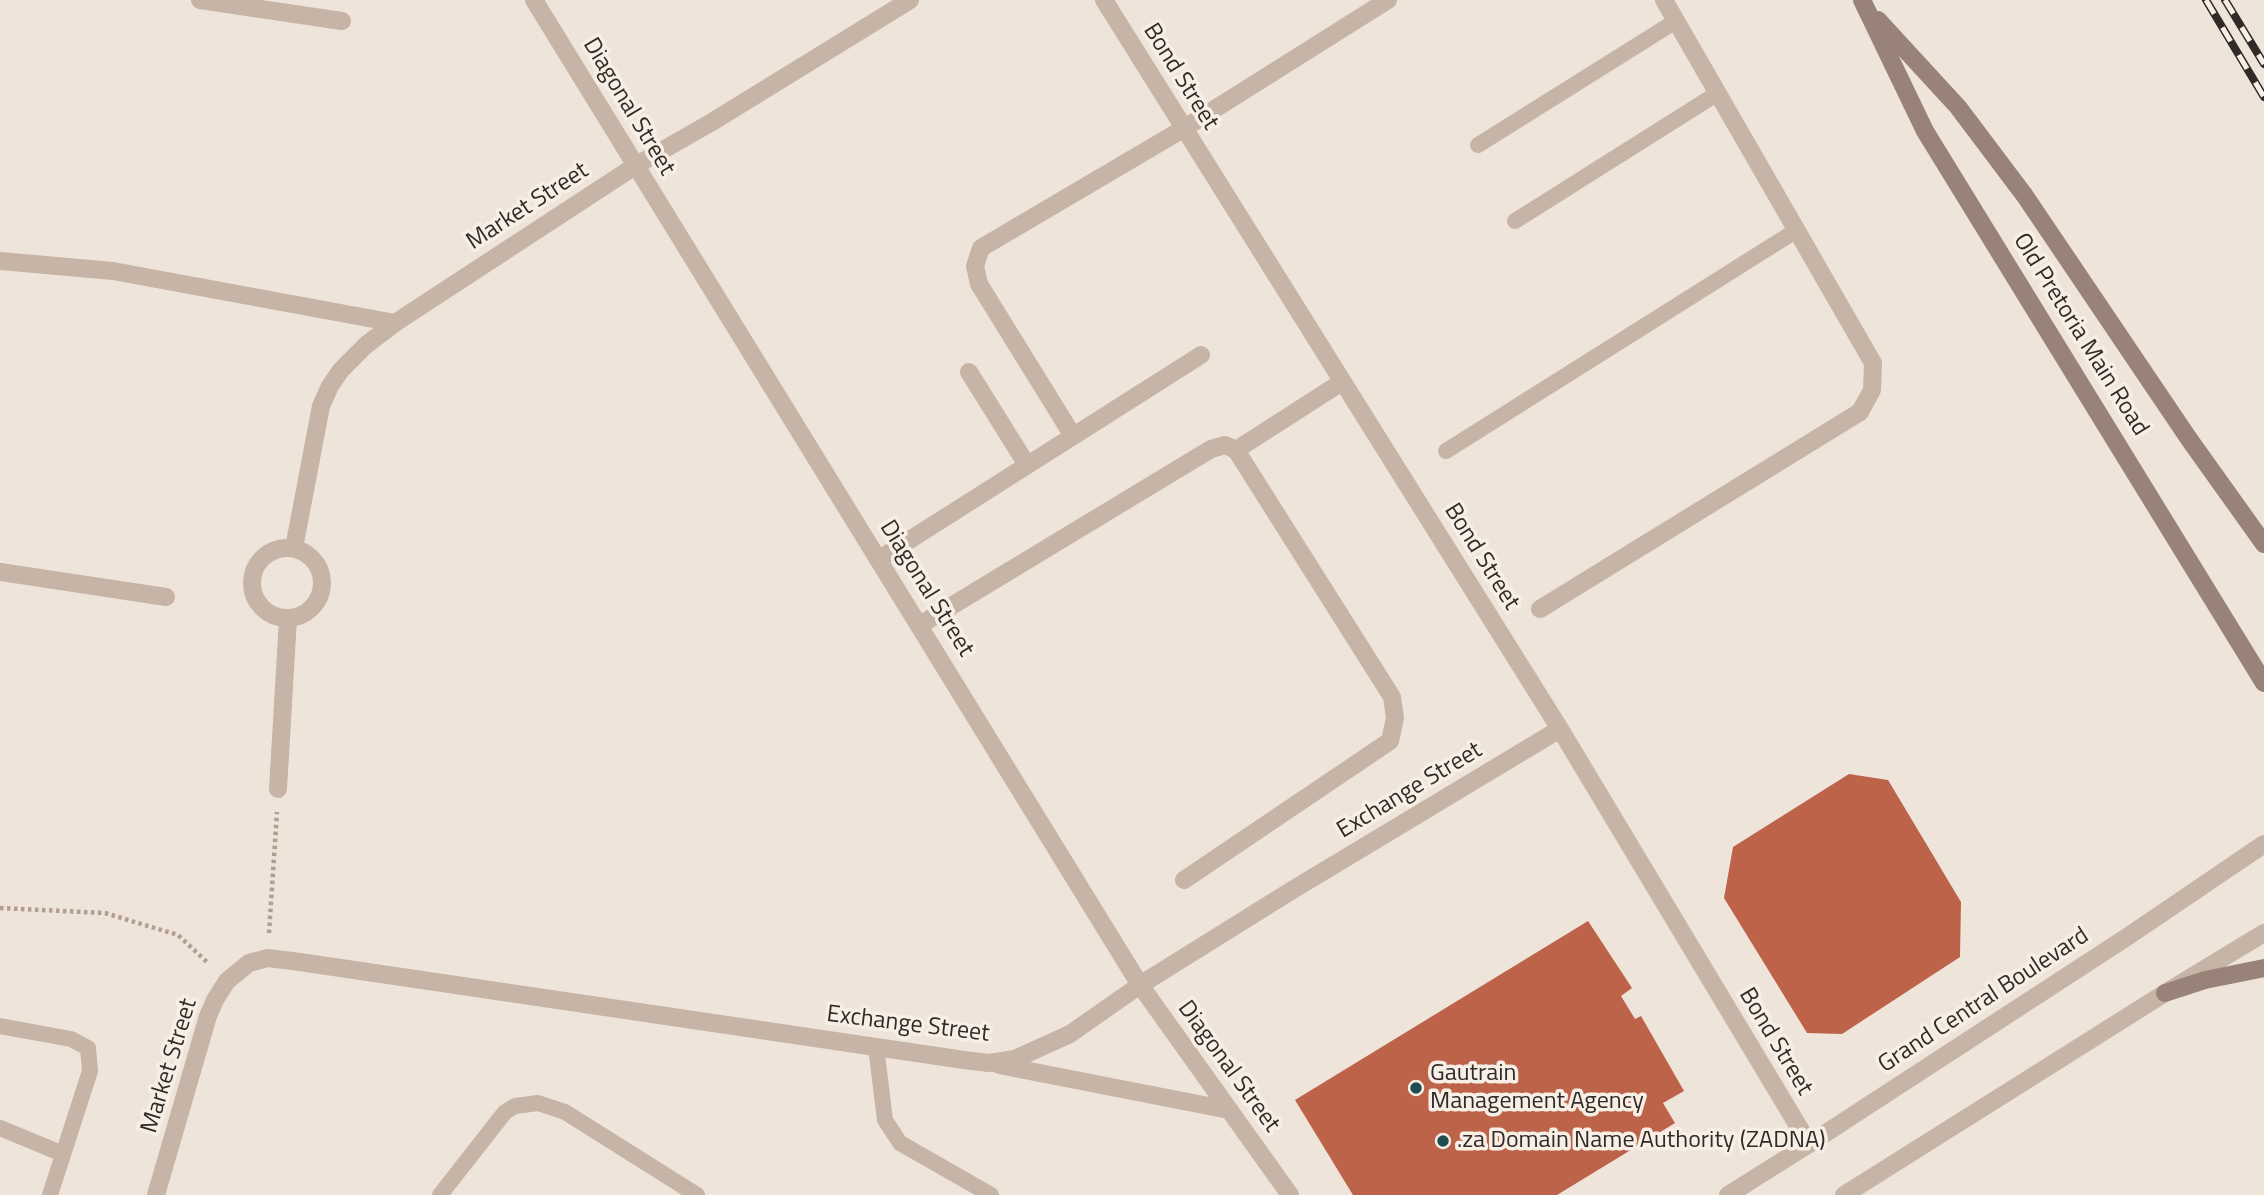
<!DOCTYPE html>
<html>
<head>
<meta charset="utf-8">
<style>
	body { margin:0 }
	canvas { display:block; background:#efe4d9 }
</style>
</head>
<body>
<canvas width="2264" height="1195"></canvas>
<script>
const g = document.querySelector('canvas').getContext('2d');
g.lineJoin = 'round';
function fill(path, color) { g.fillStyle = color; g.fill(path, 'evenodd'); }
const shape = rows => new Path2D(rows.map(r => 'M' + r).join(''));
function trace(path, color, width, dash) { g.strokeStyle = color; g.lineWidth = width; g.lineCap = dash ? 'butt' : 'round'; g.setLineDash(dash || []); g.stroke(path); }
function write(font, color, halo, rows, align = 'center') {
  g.font = font + ' "Titillium Web",sans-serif'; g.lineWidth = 7; g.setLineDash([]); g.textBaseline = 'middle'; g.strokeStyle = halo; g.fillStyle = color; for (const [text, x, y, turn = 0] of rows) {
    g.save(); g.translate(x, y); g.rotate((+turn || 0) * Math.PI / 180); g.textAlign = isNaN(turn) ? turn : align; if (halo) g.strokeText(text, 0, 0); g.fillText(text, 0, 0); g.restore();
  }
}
fill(shape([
	[1849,774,1888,780,1961,902,1960,957,1842,1034,1807,1033,1724,898,1733,847],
	[1588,921,1632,988,1621,996,1635,1019,1641,1016,1684,1091,1663,1103,1675,1123,1557,1195,1353,1195,1295,1100]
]), '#bc634a');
trace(shape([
	[0,908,105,913,178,935,208,963],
	[269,933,277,812]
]), '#b19e91', 4.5, [3.5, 3.5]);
trace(shape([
	[1478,145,1676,21],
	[1515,221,1718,93],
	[1446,451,1797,230],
	[0,1026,71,1039,88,1048,90,1071,50,1195],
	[876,1047,885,1120,900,1143,991,1195],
	[0,1128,63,1154],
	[440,1195,505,1112,515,1106,538,1103,565,1112,697,1195]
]), '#c6b4a6', 16);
trace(shape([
	[200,0,342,21],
	[534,0,1140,985,1290,1195],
	[1104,0,1560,729,1809,1144],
	[0,261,113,271,395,323],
	[969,372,1027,465],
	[1073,436,979,284,975,266,981,248,1183,129,1388,0],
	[1236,450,1342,382],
	'252 583a35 35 0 1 1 70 0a35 35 0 1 1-70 0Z',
	[294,548,321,406,330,386,341,370,366,345,395,323,635,166,712,122,910,0],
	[878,560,1201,355],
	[0,572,166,597],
	[1540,609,1860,412,1872,390,1873,363,1664,0],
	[920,625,1211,449,1225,445,1236,450,1392,697,1395,718,1390,741,1184,880],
	[278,789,288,619],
	[999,1065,1229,1110],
	[156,1195,208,1016,215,1000,227,981,249,963,268,958,300,962,964,1060,989,1063,1015,1059,1070,1034,1140,985,1294,889,1560,729]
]), '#c6b4a6', 18);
trace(shape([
	[1728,1195,1809,1144,2127,937,2264,844],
	[1844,1195,2165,993,2264,933]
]), '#c6b4a6', 18);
trace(shape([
	[1862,0,1925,131,2264,683],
	[1878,20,1958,107,2025,196,2189,439,2264,544],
	[2165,993,2205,980,2264,968]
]), '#998378', 18);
const rail = shape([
	[2206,0,2264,97],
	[2225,0,2264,64]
]);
trace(rail, '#322a26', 8);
trace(rail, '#f7eee5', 5, [16]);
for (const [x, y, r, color] of [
	[1416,1088,7,"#204e50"],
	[1443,1141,7,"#204e50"]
]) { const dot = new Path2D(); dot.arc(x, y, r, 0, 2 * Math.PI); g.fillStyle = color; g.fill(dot); trace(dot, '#f7eee5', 2.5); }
write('24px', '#322a26', '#f7eee5', [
	["Bond Street",1180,77,58],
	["Diagonal Street",628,107,59],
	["Market Street",528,207,-33],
	["Old Pretoria Main Road",2080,335,58],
	["Bond Street",1481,557,58],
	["Diagonal Street",926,589,58],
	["Exchange Street",1410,791,-31],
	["Grand Central Boulevard",1984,1001,-33],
	["Exchange Street",908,1025,7],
	["Bond Street",1775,1042,59],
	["Market Street",170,1066,-73],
	["Diagonal Street",1228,1067,54]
]);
write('24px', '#322a26', '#f7eee5', [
	["Gautrain",1430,1074],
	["Management Agency",1430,1102],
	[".za Domain Name Authority (ZADNA)",1457,1141]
], 'left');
</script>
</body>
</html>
